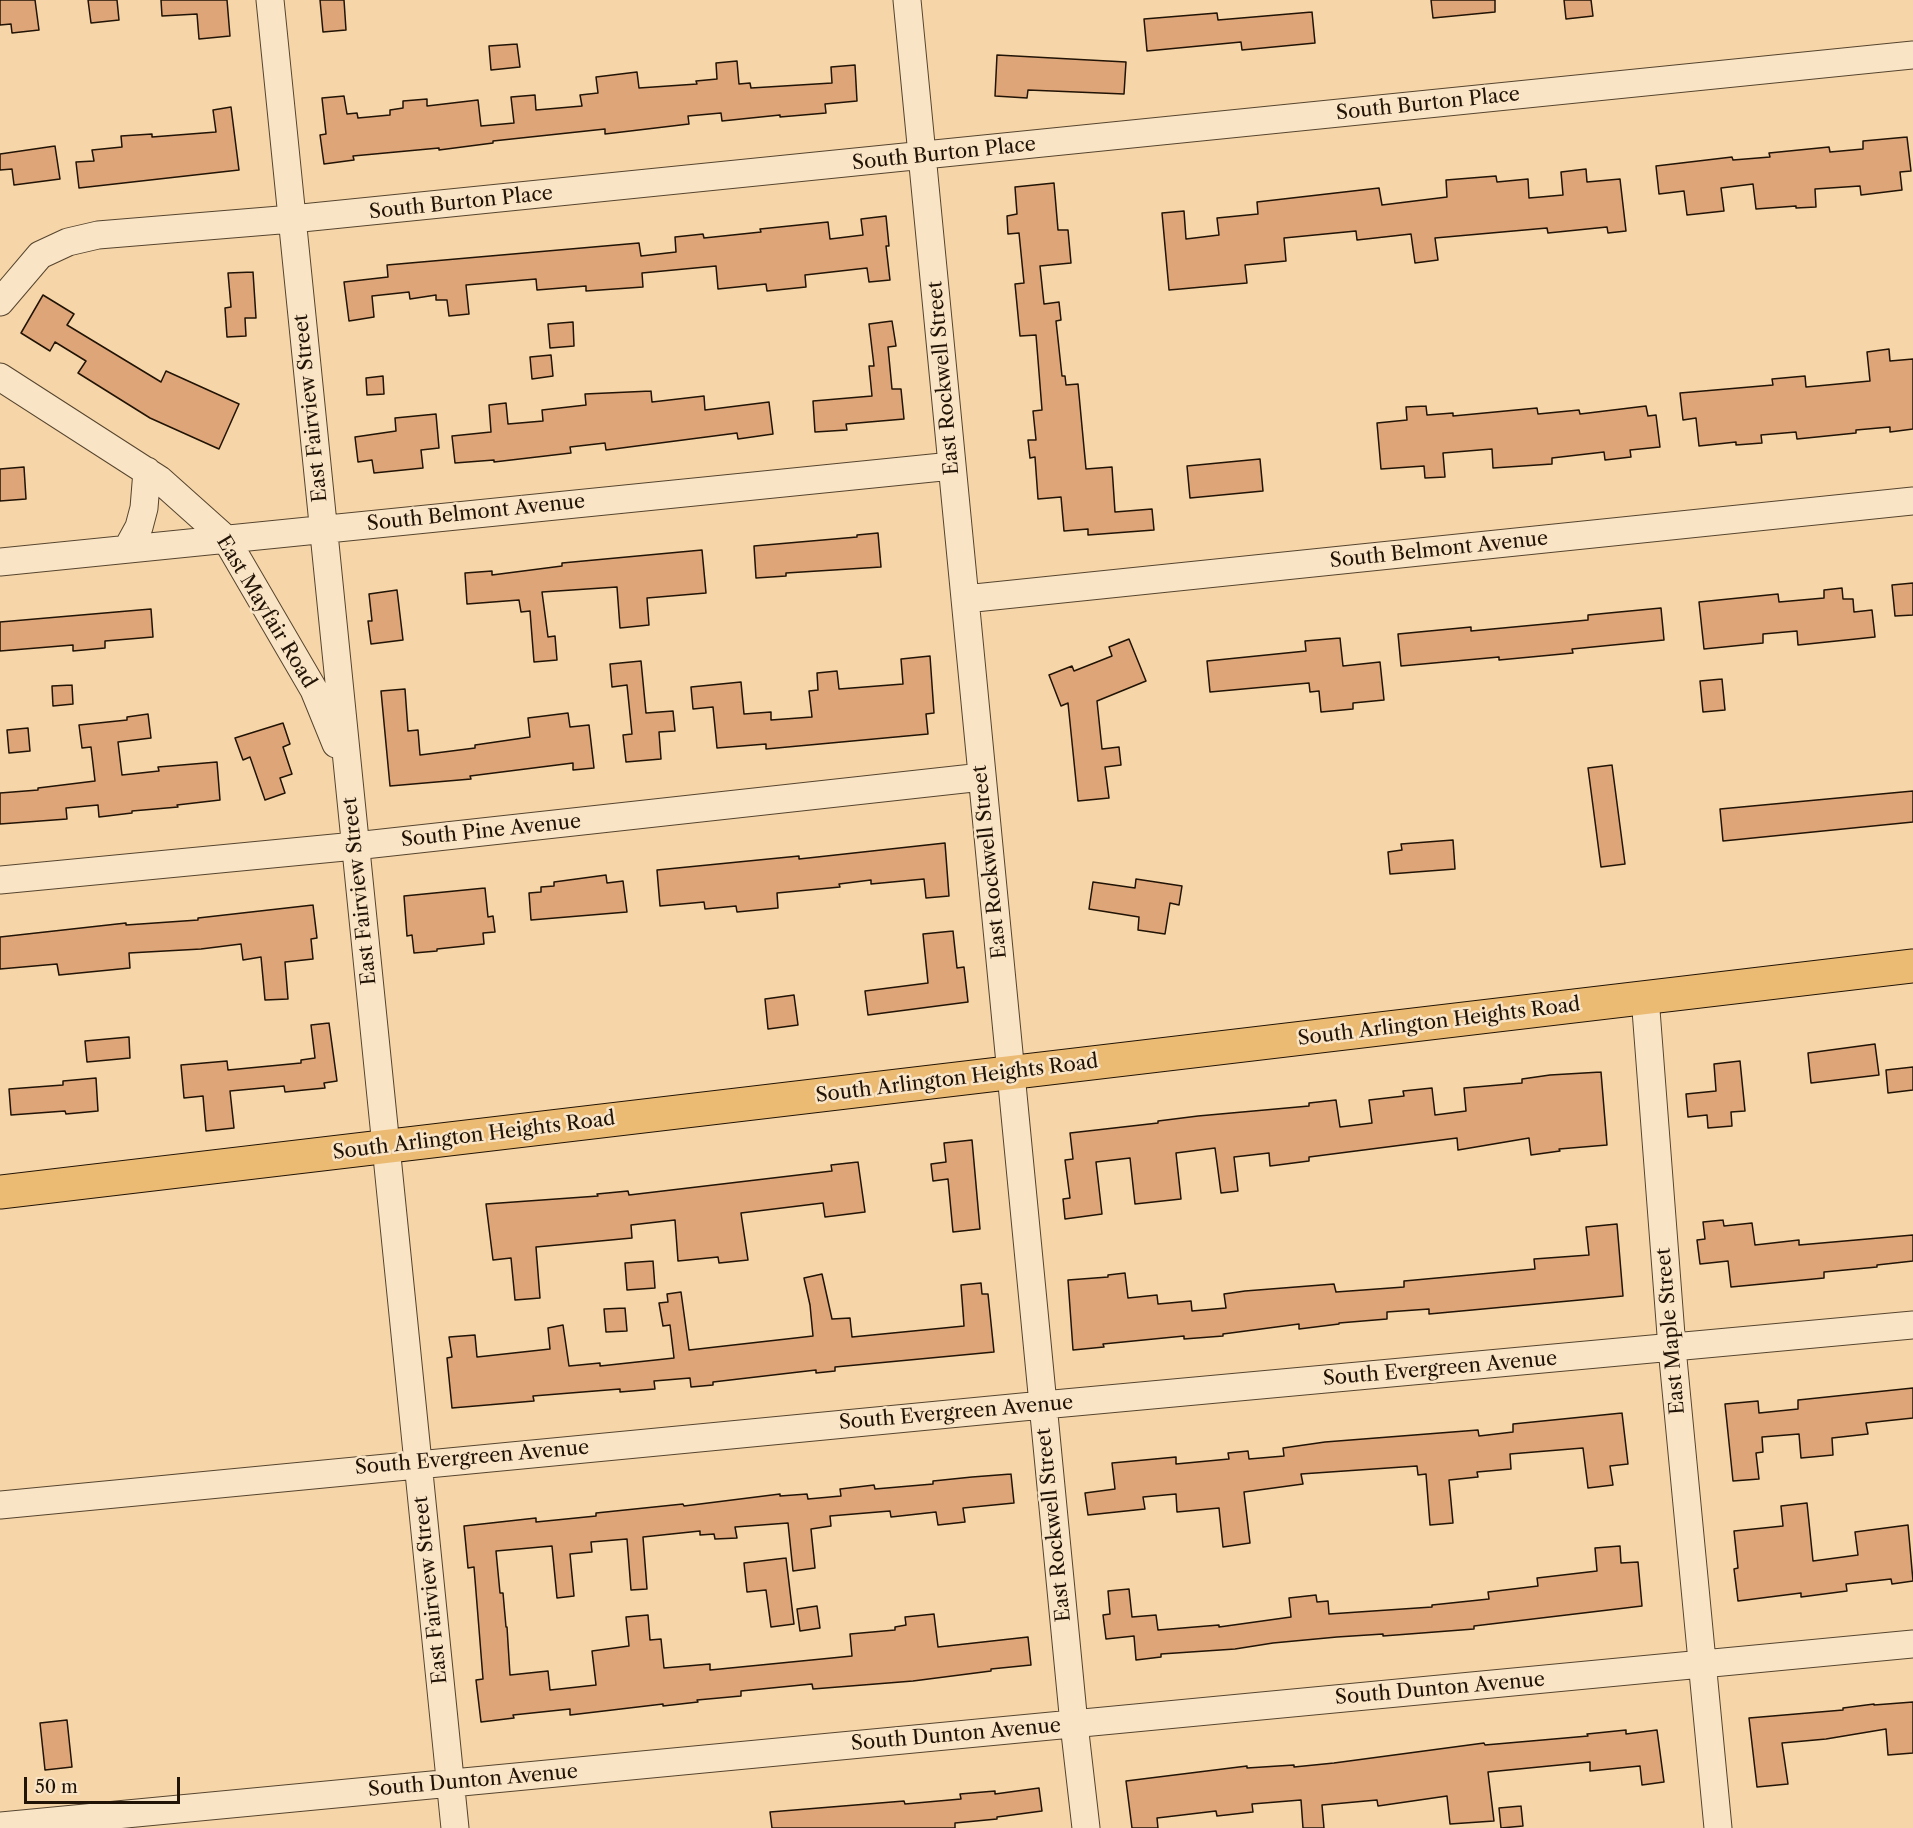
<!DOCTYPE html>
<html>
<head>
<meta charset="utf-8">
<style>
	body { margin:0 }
	#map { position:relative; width:1913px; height:1828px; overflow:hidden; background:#f6d6a8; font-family:"Libre Caslon Text",serif }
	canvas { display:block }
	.scale { position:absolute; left:24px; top:1777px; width:156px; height:27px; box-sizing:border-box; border:3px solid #211305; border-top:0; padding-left:8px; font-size:18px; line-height:21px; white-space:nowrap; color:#211305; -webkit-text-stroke:4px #f9e4c6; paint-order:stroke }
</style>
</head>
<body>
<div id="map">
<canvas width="1913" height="1828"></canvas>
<div class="scale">50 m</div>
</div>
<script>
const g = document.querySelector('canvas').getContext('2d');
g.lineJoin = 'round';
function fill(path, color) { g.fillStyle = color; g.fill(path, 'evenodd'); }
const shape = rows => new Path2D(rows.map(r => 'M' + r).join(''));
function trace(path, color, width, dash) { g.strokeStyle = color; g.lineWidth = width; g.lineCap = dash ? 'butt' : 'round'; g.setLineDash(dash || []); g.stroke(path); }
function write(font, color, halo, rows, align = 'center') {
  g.font = font + ' "Libre Caslon Text",serif'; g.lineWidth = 5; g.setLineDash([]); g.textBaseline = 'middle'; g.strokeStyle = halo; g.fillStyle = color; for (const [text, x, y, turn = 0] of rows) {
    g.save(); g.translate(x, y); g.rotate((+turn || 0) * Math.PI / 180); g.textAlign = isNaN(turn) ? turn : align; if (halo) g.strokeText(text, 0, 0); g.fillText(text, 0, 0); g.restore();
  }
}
const building = shape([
	[0,0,35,0,39,30,12,33,11,24,0,25,0,0],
	[88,0,117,0,119,20,91,23,88,0],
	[161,0,227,0,230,36,199,39,197,14,162,16,161,0],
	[320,0,344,0,346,30,323,32,320,0],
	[1431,0,1495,0,1495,12,1433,18,1431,0],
	[1564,0,1591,0,1593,16,1566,19,1564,0],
	[1312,12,1315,43,1242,50,1241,42,1147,51,1144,19,1217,13,1218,20,1312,12],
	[517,44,520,67,491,70,489,46,517,44],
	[997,55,1126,62,1124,94,1028,90,1027,98,995,96,997,55],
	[737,61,739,84,750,83,751,88,832,83,831,67,855,65,857,101,825,104,826,113,780,117,780,115,722,121,721,113,688,116,689,124,605,134,605,129,493,141,493,143,439,150,439,148,353,156,354,160,324,164,320,135,326,134,322,98,344,96,347,114,357,113,358,118,390,115,390,110,403,108,403,101,427,99,427,106,478,100,481,126,514,123,511,97,535,95,536,110,582,106,580,95,598,93,596,77,637,72,639,88,697,84,696,81,717,79,716,63,737,61],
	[231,107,239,170,79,188,76,162,94,161,92,150,122,147,121,136,152,134,152,137,216,132,213,110,231,107],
	[1907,137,1911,171,1900,172,1902,190,1861,195,1860,186,1815,189,1816,207,1796,208,1796,206,1756,209,1753,184,1721,188,1724,211,1687,215,1684,191,1659,194,1656,166,1732,157,1733,160,1770,157,1769,153,1829,147,1830,152,1863,149,1863,141,1907,137],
	[55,146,60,179,14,185,12,169,0,170,0,154,55,146],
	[1586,169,1587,182,1620,179,1626,231,1608,233,1607,227,1548,233,1547,228,1435,238,1438,260,1415,263,1411,234,1357,240,1356,231,1284,238,1286,261,1245,265,1247,283,1169,290,1162,213,1184,211,1186,239,1219,235,1217,218,1258,214,1257,202,1379,188,1382,205,1447,197,1446,180,1496,176,1497,182,1528,179,1529,198,1563,195,1561,172,1586,169],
	[1054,183,1058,230,1068,230,1071,263,1040,266,1044,304,1059,302,1061,320,1056,321,1062,376,1065,376,1066,385,1078,384,1086,469,1112,467,1115,512,1152,509,1154,530,1088,535,1088,529,1064,531,1061,497,1038,499,1035,457,1030,458,1028,440,1036,440,1033,411,1042,410,1036,335,1020,336,1015,284,1024,283,1019,233,1008,234,1007,216,1017,214,1015,187,1054,183],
	[886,216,889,246,886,246,890,280,869,282,867,268,805,275,806,287,767,291,766,284,718,289,716,266,642,273,643,287,586,291,586,286,537,290,536,279,466,285,469,314,449,316,447,300,436,300,436,295,410,299,409,292,372,296,374,317,349,321,344,282,388,277,387,265,639,243,641,256,676,252,675,237,703,234,704,238,761,232,760,229,828,222,830,239,863,235,861,219,886,216],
	[253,272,256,318,245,318,246,336,227,337,225,308,231,307,228,273,253,272],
	[43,295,74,314,67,325,161,382,166,371,239,404,219,449,150,418,78,373,86,361,55,342,50,351,21,333,43,295],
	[892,321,896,346,888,347,892,389,901,389,904,419,846,424,847,430,815,432,813,401,872,396,869,366,874,366,869,324,892,321],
	[573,322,574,346,550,348,548,324,573,322],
	[1889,349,1890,361,1913,359,1913,429,1890,432,1890,427,1856,430,1856,433,1797,439,1796,432,1761,435,1762,443,1736,445,1736,442,1699,446,1696,418,1683,420,1680,393,1773,385,1772,379,1805,376,1806,387,1870,381,1867,352,1889,349],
	[551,355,553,376,532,379,530,357,551,355],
	[383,376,384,394,367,395,366,378,383,376],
	[651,391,652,402,704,396,705,410,769,402,773,434,738,439,737,433,606,450,605,443,570,447,571,453,494,462,494,460,455,463,452,436,491,432,489,405,506,403,508,424,543,421,542,410,586,405,585,394,651,391],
	[1426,406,1427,415,1453,413,1453,416,1537,408,1538,414,1579,410,1580,414,1646,406,1648,416,1656,415,1660,447,1630,450,1631,457,1605,460,1604,452,1552,458,1552,464,1493,468,1492,449,1443,453,1445,477,1425,478,1424,466,1381,469,1377,423,1407,420,1406,407,1426,406],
	[436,414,439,448,421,450,423,468,374,473,372,460,358,462,355,437,396,431,395,418,436,414],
	[1260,459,1263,491,1190,498,1187,466,1260,459],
	[24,467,26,499,0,501,0,469,24,467],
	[878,533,881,567,786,573,786,576,756,578,754,546,857,537,857,535,878,533],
	[702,550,706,593,647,598,649,625,620,628,617,587,542,592,548,637,555,636,557,660,534,662,530,611,521,612,519,600,467,604,465,573,492,571,492,575,562,566,562,563,702,550],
	[1913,583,1913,615,1895,616,1892,585,1913,583],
	[1842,588,1843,599,1853,599,1854,612,1872,610,1875,637,1798,645,1797,631,1763,634,1763,643,1704,649,1699,602,1778,594,1779,602,1824,598,1824,590,1842,588],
	[397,590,403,640,371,644,368,621,372,621,369,594,397,590],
	[1661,608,1664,640,1572,649,1573,653,1499,660,1499,657,1401,666,1398,634,1471,627,1471,631,1588,620,1588,615,1661,608],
	[151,609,153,637,105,641,105,648,73,651,73,645,0,651,0,622,151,609],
	[1340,638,1343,666,1380,662,1384,700,1353,703,1353,709,1321,712,1319,691,1310,692,1309,683,1210,692,1207,661,1306,651,1305,641,1340,638],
	[1129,639,1146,681,1097,701,1102,749,1119,747,1121,765,1105,767,1109,798,1078,801,1068,703,1061,706,1049,675,1072,666,1074,671,1112,656,1109,647,1129,639],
	[930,656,934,713,926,714,928,734,766,749,766,744,717,748,713,707,693,709,691,687,741,682,744,714,771,712,771,720,812,717,809,691,818,690,817,673,837,671,839,689,903,684,901,659,930,656],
	[641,661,646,713,673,711,675,731,659,732,661,759,626,762,623,735,632,734,627,685,612,687,610,664,641,661],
	[1722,679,1725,710,1703,712,1700,681,1722,679],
	[72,685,73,704,53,706,52,686,72,685],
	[405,689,408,731,418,730,420,755,475,748,475,745,530,737,528,718,568,713,570,727,589,725,594,768,573,770,573,763,470,776,471,779,390,786,381,691,405,689],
	[148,714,151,738,118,742,122,775,159,771,158,767,217,762,220,800,177,805,178,807,132,811,132,813,99,817,98,805,66,808,67,819,0,824,0,793,38,790,38,788,95,781,91,747,82,748,79,725,127,720,127,717,148,714],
	[283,723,290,744,283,747,292,774,280,778,285,793,265,800,250,757,243,760,235,738,283,723],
	[28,728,30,751,9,753,7,730,28,728],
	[1612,765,1625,864,1601,867,1588,768,1612,765],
	[1913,791,1913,822,1723,841,1720,809,1913,791],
	[1453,840,1455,869,1390,874,1388,852,1402,850,1401,844,1453,840],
	[945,843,949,896,926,898,924,879,871,884,871,880,839,884,840,887,777,893,778,908,737,912,736,906,705,909,704,902,660,906,657,870,799,856,799,859,945,843],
	[606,875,607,883,623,881,627,912,531,920,529,893,541,892,541,887,554,886,554,882,606,875],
	[1136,879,1182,886,1179,905,1170,903,1165,934,1138,930,1139,917,1089,909,1093,882,1135,888,1136,879],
	[485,888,488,917,493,916,495,932,483,933,484,944,437,949,437,951,414,953,412,935,407,936,404,896,485,888],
	[313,905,317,938,311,939,313,959,285,962,288,999,265,1000,261,957,243,960,241,944,201,949,129,953,130,968,59,975,57,964,0,969,0,937,126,923,126,925,198,920,198,918,313,905],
	[953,931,957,968,964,967,968,1002,868,1015,865,991,928,983,923,934,953,931],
	[794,995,798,1025,768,1029,765,999,794,995],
	[329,1023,337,1081,324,1083,325,1088,304,1090,285,1092,284,1086,230,1091,234,1128,206,1131,203,1096,184,1098,181,1065,227,1061,228,1070,301,1063,301,1060,315,1058,311,1025,329,1023],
	[129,1037,130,1058,87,1062,85,1041,129,1037],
	[1875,1044,1879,1075,1811,1083,1808,1053,1875,1044],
	[1740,1061,1745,1111,1731,1112,1732,1126,1708,1128,1707,1115,1688,1117,1686,1094,1716,1091,1714,1064,1740,1061],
	[1913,1067,1913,1090,1888,1093,1886,1070,1913,1067],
	[1601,1072,1607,1145,1559,1149,1560,1151,1531,1155,1529,1138,1458,1150,1457,1138,1309,1157,1309,1161,1270,1166,1269,1153,1234,1157,1238,1191,1221,1193,1215,1148,1176,1153,1181,1199,1135,1204,1130,1158,1096,1162,1102,1214,1065,1219,1063,1199,1070,1198,1065,1160,1073,1159,1070,1133,1158,1123,1158,1121,1198,1116,1309,1106,1309,1103,1336,1100,1340,1127,1372,1123,1369,1100,1404,1096,1403,1091,1432,1088,1435,1115,1466,1111,1464,1088,1522,1083,1522,1079,1550,1075,1601,1072],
	[96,1078,98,1111,66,1114,65,1111,11,1115,9,1089,63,1085,63,1081,96,1078],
	[972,1140,980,1229,953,1232,948,1179,933,1181,931,1164,946,1162,944,1143,972,1140],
	[858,1162,865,1212,825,1217,823,1203,741,1213,748,1260,719,1263,718,1257,678,1261,675,1220,631,1225,632,1238,536,1247,540,1298,515,1300,511,1258,493,1260,486,1204,598,1196,597,1194,628,1191,629,1195,832,1171,831,1165,858,1162],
	[1723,1220,1724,1226,1752,1223,1755,1245,1799,1240,1799,1245,1913,1235,1913,1261,1877,1265,1877,1267,1824,1272,1824,1278,1731,1287,1728,1261,1700,1264,1697,1240,1705,1239,1703,1222,1723,1220],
	[1617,1224,1623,1296,1429,1314,1429,1309,1387,1312,1387,1319,1339,1323,1339,1324,1299,1329,1299,1324,1223,1334,1223,1336,1184,1339,1184,1336,1103,1344,1104,1347,1073,1350,1068,1280,1108,1277,1108,1275,1125,1273,1128,1298,1157,1295,1158,1304,1191,1301,1192,1311,1226,1308,1224,1294,1245,1291,1334,1284,1336,1292,1404,1287,1404,1281,1535,1269,1534,1259,1589,1255,1586,1227,1617,1224],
	[653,1261,655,1288,627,1290,625,1263,653,1261],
	[822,1274,832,1319,850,1318,852,1337,964,1326,961,1285,981,1283,982,1294,988,1294,994,1352,835,1367,835,1371,816,1373,816,1370,713,1382,713,1385,691,1387,690,1378,654,1381,655,1389,620,1392,620,1389,533,1396,534,1401,452,1408,447,1358,452,1357,449,1337,475,1335,477,1357,550,1349,548,1328,563,1325,569,1366,600,1363,600,1366,674,1358,670,1325,663,1326,659,1303,668,1302,667,1294,681,1292,689,1350,813,1336,810,1305,804,1278,822,1274],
	[625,1308,627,1331,606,1332,604,1309,625,1308],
	[1913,1388,1913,1418,1866,1423,1868,1434,1832,1438,1833,1455,1801,1458,1799,1434,1762,1437,1763,1452,1756,1453,1759,1479,1733,1481,1725,1404,1758,1401,1759,1413,1798,1409,1798,1400,1913,1388],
	[1622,1413,1628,1464,1610,1466,1613,1485,1588,1488,1583,1448,1510,1454,1511,1469,1477,1472,1478,1477,1449,1480,1453,1523,1430,1525,1426,1474,1418,1475,1417,1466,1301,1474,1303,1484,1244,1492,1250,1543,1223,1547,1219,1508,1177,1512,1176,1494,1143,1497,1145,1509,1088,1515,1085,1493,1115,1489,1112,1463,1176,1457,1176,1464,1229,1459,1228,1453,1248,1451,1249,1459,1284,1456,1283,1448,1325,1442,1478,1430,1479,1436,1513,1432,1513,1424,1622,1413],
	[1011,1474,1014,1503,963,1508,965,1522,938,1525,936,1512,891,1517,890,1511,830,1516,831,1526,811,1529,815,1568,793,1571,788,1523,735,1527,737,1538,715,1539,714,1534,700,1535,700,1531,643,1537,647,1589,631,1590,627,1539,591,1542,592,1552,570,1554,574,1596,557,1598,552,1546,496,1551,500,1593,503,1593,506,1627,507,1627,510,1675,548,1671,550,1690,596,1685,592,1651,629,1646,626,1617,648,1615,650,1640,661,1639,664,1668,710,1664,710,1670,852,1656,850,1634,895,1630,895,1627,906,1625,905,1617,934,1614,938,1647,1028,1637,1031,1665,991,1669,991,1671,913,1681,813,1689,812,1684,741,1691,741,1696,697,1700,698,1702,663,1706,663,1704,570,1715,570,1709,513,1715,514,1718,481,1722,476,1680,483,1679,479,1629,474,1567,468,1568,464,1526,536,1518,536,1522,596,1516,596,1513,683,1504,684,1506,780,1494,780,1496,807,1494,808,1499,841,1496,840,1489,874,1485,875,1489,933,1484,933,1481,972,1477,1011,1474],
	[1807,1503,1813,1561,1858,1555,1855,1532,1908,1525,1913,1581,1892,1584,1891,1579,1846,1584,1847,1591,1801,1597,1801,1593,1738,1601,1734,1569,1738,1568,1734,1531,1783,1526,1781,1506,1807,1503],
	[1620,1546,1621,1563,1638,1562,1642,1606,1474,1626,1474,1629,1383,1636,1383,1634,1337,1637,1273,1643,1235,1649,1161,1654,1161,1657,1136,1660,1134,1636,1106,1639,1103,1615,1110,1614,1108,1591,1129,1589,1132,1617,1156,1615,1158,1630,1219,1625,1219,1627,1291,1617,1289,1598,1316,1595,1317,1602,1328,1601,1329,1614,1432,1607,1432,1605,1489,1599,1488,1592,1538,1586,1537,1578,1597,1571,1595,1548,1620,1546],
	[786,1558,794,1624,771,1627,766,1590,747,1592,744,1563,786,1558],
	[817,1606,820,1628,800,1631,797,1609,817,1606],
	[1913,1702,1913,1753,1888,1755,1886,1729,1826,1739,1782,1743,1788,1784,1757,1787,1749,1718,1843,1710,1843,1708,1874,1704,1874,1705,1913,1702],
	[67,1720,72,1767,45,1770,40,1723,67,1720],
	[1626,1730,1626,1734,1657,1730,1664,1782,1642,1785,1640,1766,1590,1771,1590,1762,1488,1772,1494,1821,1450,1824,1447,1796,1378,1806,1377,1800,1322,1805,1324,1828,1303,1828,1301,1800,1252,1804,1253,1812,1217,1816,1216,1811,1157,1818,1158,1828,1132,1828,1126,1781,1247,1766,1247,1768,1294,1765,1294,1767,1334,1763,1484,1743,1485,1745,1531,1741,1588,1736,1587,1734,1626,1730],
	[1039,1788,1042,1811,997,1817,997,1819,955,1823,955,1828,772,1828,770,1812,904,1801,905,1804,961,1799,960,1794,995,1791,995,1794,1039,1788],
	[1521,1806,1523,1826,1501,1828,1499,1808,1521,1806]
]);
fill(building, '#dea578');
trace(building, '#211305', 1.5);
const minor = shape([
	[270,0,455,1828],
	[907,0,1074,1724,1086,1828],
	[0,302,40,255,68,242,98,235,292,219,1913,55],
	[0,377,160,480,226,539,314,690,336,744],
	[127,549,139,527,144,508,147,471],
	[0,562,952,466],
	[965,599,1913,501],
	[0,880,355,846,982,777],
	[1645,997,1672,1348,1718,1828],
	[0,1505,1043,1405,1913,1325],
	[0,1826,1913,1644]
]);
const major = shape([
	[0,1192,1913,966]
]);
trace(minor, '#56442e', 29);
trace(major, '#211305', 35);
trace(minor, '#f9e4c6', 27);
trace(major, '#ebbb74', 33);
write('20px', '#211305', '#f9e4c6', [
	["South Burton Place",1428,104,-6],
	["South Burton Place",944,154,-6],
	["South Burton Place",461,203,-6],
	["East Rockwell Street",944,378,-95],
	["East Fairview Street",311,408,-96],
	["South Belmont Avenue",476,513,-6],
	["South Belmont Avenue",1439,550,-6],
	["East Mayfair Road",266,612,59],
	["South Pine Avenue",491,831,-6],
	["East Rockwell Street",990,862,-96],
	["East Fairview Street",360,891,-96],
	["South Arlington Heights Road",1439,1022,-7],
	["South Arlington Heights Road",957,1079,-7],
	["South Arlington Heights Road",474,1136,-7],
	["East Maple Street",1671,1331,-95],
	["South Evergreen Avenue",1440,1369,-5],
	["South Evergreen Avenue",956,1413,-5],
	["South Evergreen Avenue",472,1458,-5],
	["East Rockwell Street",1054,1525,-96],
	["East Fairview Street",431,1590,-96],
	["South Dunton Avenue",1440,1689,-5],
	["South Dunton Avenue",956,1735,-5],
	["South Dunton Avenue",473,1781,-5]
]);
</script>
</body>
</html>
